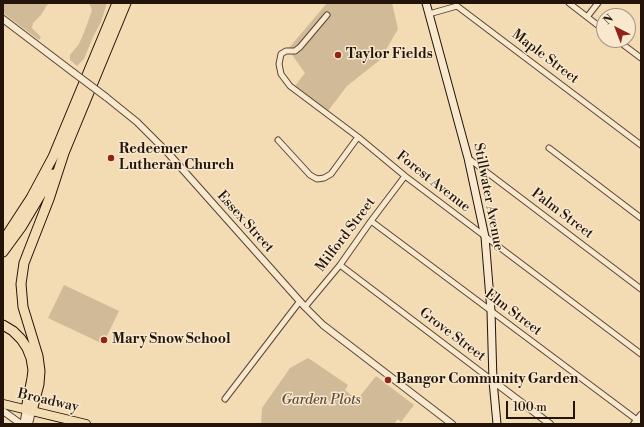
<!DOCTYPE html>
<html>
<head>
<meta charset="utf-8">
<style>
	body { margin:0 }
	#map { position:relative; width:644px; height:427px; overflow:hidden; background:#f3dcb4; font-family:"Libre Bodoni",serif }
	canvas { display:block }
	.frame { position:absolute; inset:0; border:4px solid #241309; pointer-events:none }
	.north { position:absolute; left:596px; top:8px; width:40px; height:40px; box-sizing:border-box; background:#f7e8ce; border:1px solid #a3937f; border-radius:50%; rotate:318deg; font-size:11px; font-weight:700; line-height:16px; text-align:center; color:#241309 }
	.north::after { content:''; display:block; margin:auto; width:14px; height:18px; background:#8f2418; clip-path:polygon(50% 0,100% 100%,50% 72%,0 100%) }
	.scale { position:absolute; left:506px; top:401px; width:69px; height:18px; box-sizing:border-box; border:2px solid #241309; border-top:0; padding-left:5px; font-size:12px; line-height:14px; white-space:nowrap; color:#241309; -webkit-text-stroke:3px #f7e8ce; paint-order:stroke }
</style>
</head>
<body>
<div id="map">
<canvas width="644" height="427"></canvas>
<div class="frame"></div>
<div class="north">N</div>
<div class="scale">100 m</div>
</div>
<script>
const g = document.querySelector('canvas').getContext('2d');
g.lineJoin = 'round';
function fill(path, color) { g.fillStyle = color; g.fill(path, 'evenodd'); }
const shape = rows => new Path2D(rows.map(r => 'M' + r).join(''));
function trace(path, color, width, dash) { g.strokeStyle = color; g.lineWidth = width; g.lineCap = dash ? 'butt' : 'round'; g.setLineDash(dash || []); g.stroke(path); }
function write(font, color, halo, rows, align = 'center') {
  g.font = font + ' "Libre Bodoni",serif'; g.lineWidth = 3; g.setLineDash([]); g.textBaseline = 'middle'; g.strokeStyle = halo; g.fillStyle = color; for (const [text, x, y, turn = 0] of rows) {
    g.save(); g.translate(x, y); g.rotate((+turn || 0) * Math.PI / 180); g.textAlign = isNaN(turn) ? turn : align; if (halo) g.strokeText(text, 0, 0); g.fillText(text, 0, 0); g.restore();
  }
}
fill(shape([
	[3,3,50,3,47,5,41,15,33,23,32,28,41,37,39,40,3,13],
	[89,3,107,3,101,22,93,37,84,59,77,66,70,60,70,55,79,44,85,30,92,10],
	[327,3,392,3,398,29,380,60,347,86,328,111,295,86,305,73,288,49],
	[64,285,119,311,103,344,48,318],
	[308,358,348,385,345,390,357,400,376,376,414,405,401,422,398,419,394,424,261,424,262,408,290,368]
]), '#d0ba97');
const minor = shape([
	[569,3,604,30],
	[429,14,457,6,641,145],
	[327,15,300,47,295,51,286,51,281,54,279,64,281,74,290,86,358,137,405,176,641,354],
	[587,17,598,3],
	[617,40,641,58],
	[278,140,310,175,317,179,324,178,331,174,358,137],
	[549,148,641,218],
	[468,158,641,289],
	[371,221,641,423],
	[340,265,493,381],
	[305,307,340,265,371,221,405,176],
	[225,399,300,301]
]);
const tertiary = shape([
	[3,19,74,73],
	[106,97,137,122,168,153,305,307,323,325,452,424],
	[493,381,550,424],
	[3,411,21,424],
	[25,424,24,420,26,409],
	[29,424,32,411],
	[634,424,641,415]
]);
const secondary = shape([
	[426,3,468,158,485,237,491,311,493,381,497,424]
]);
const primary = shape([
	[3,404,86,424]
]);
const motorway = shape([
	[3,241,31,198,53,157,117,3],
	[3,252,22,226,53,174],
	[3,325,13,331,21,339,27,348,31,358,33,370,32,378,26,409],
	[32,411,39,384,40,371,38,356,23,307,21,284,24,263,49,199,64,153,126,3]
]);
trace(minor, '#584534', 7);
trace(tertiary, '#584534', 8);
trace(secondary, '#241309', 9);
trace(primary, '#241309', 10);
trace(motorway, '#241309', 11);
trace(minor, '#f7e8ce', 5);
trace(tertiary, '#f7e8ce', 6);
trace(secondary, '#f7e8ce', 7);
trace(primary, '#f3dcb4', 8);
trace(motorway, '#f3dcb4', 9);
const tertiaryBridge = shape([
	[74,73,106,97]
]);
trace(tertiaryBridge, '#584534', 8, []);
trace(tertiaryBridge, '#f7e8ce', 6);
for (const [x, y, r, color] of [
	[338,55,4,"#8f2418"],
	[111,158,4,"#8f2418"],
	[104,340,4,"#8f2418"],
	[388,380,4,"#8f2418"]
]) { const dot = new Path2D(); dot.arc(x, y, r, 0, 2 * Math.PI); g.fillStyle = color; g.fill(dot); trace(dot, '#f7e8ce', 1.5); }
write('bold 14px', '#241309', '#f7e8ce', [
	["Taylor Fields",346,55],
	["Redeemer",119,150],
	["Lutheran Church",119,166],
	["Mary Snow School",112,340],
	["Bangor Community Garden",396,380]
], 'left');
write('14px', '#241309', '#f7e8ce', [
	["Maple Street",545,57,37],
	["Forest Avenue",433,182,38],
	["Stillwater Avenue",488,197,79],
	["Palm Street",562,214,37],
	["Essex Street",245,222,48],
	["Milford Street",346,235,-53],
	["Elm Street",513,313,37],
	["Grove Street",452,335,37],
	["Broadway",48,401,13]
]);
write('italic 14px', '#604d3b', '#f7e8ce', [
	["Garden Plots",321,401]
]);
</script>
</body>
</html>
